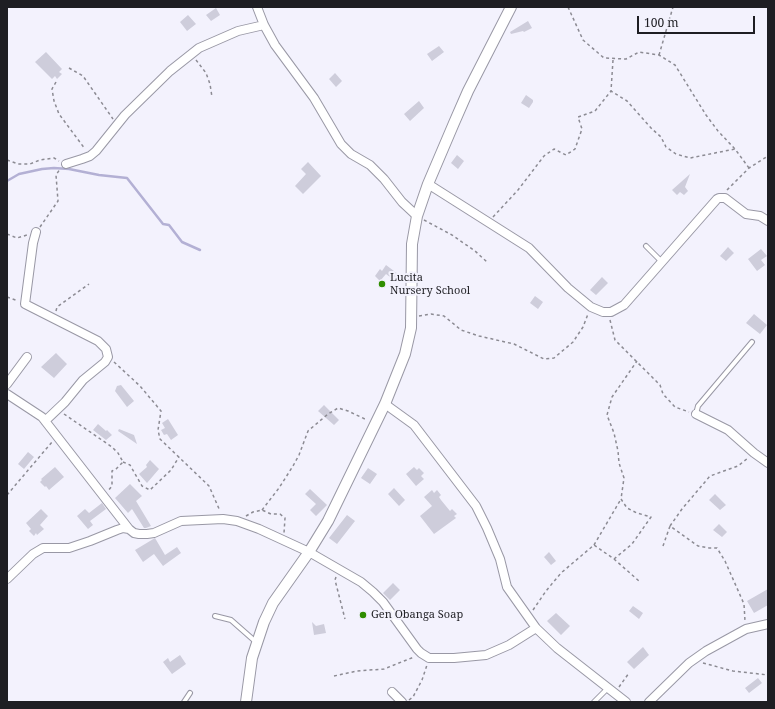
<!DOCTYPE html>
<html>
<head>
<meta charset="utf-8">
<style>
	body { margin:0 }
	#map { position:relative; width:775px; height:709px; overflow:hidden; background:#f3f2fd; font-family:"Noto Serif",serif }
	canvas { display:block }
	.frame { position:absolute; inset:0; border:8px solid #1e1e23; pointer-events:none }
	.scale { position:absolute; left:637px; top:16px; width:118px; height:18px; box-sizing:border-box; border:2px solid #1e1e23; border-top:0; padding-left:5px; font-size:12px; line-height:14px; white-space:nowrap; color:#1e1e23; -webkit-text-stroke:3px #f3f2fd; paint-order:stroke }
</style>
</head>
<body>
<div id="map">
<canvas width="775" height="709"></canvas>
<div class="frame"></div>
<div class="scale">100 m</div>
</div>
<script>
const g = document.querySelector('canvas').getContext('2d');
g.lineJoin = 'round';
const shape = rows => new Path2D(rows.map(r => 'M' + r).join(''));
function trace(path, color, width, dash) { g.strokeStyle = color; g.lineWidth = width; g.lineCap = dash ? 'butt' : 'round'; g.setLineDash(dash || []); g.stroke(path); }
function fill(path, color) { g.fillStyle = color; g.fill(path, 'evenodd'); }
function write(font, color, halo, rows, align = 'center') {
  g.font = font + ' "Noto Serif",serif'; g.lineWidth = 4; g.setLineDash([]); g.textBaseline = 'middle'; g.strokeStyle = halo; g.fillStyle = color; for (const [text, x, y, turn = 0] of rows) {
    g.save(); g.translate(x, y); g.rotate((+turn || 0) * Math.PI / 180); g.textAlign = isNaN(turn) ? turn : align; if (halo) g.strokeText(text, 0, 0); g.fillText(text, 0, 0); g.restore();
  }
}
trace(shape([
	[7,181,19,174,42,169,54,168,69,169,99,175,127,178,163,224,169,225,182,242,200,250]
]), '#b3b0d4', 2.5);
fill(shape([
	[216,8,220,15,211,21,206,15],
	[188,15,196,24,187,31,180,22],
	[528,21,532,28,524,32,523,31,511,34,510,32],
	[439,46,444,52,432,61,427,54],
	[46,52,62,69,59,72,62,74,57,79,55,76,52,79,35,62],
	[335,73,342,81,336,87,329,79],
	[526,95,533,100,533,102,529,108,521,103],
	[419,101,424,108,410,121,404,114],
	[457,155,464,161,458,169,451,163],
	[308,162,321,176,303,194,295,186,306,174,301,169],
	[690,174,685,187,688,191,684,195,680,192,677,195,672,190],
	[728,247,734,253,726,261,720,256],
	[761,249,767,256,761,260,765,265,757,271,748,259],
	[386,265,398,274,394,280,386,274,380,281,375,276,380,269,382,271],
	[602,277,608,283,596,295,590,290],
	[535,296,543,302,538,309,530,303],
	[754,314,767,325,760,334,746,323],
	[56,353,67,364,54,378,41,367],
	[121,385,134,401,127,407,115,391,117,386],
	[324,405,339,420,334,425,318,411],
	[168,419,178,435,171,440,167,434,164,435,161,430,165,428,162,423],
	[98,424,106,431,107,430,112,435,106,440,93,430],
	[119,429,134,435,137,444,118,431],
	[28,452,34,457,24,469,18,464],
	[150,460,159,469,147,483,139,474,147,467,146,465],
	[55,467,64,477,49,490,46,486,45,487,40,482,42,480,41,479],
	[414,467,417,470,419,468,424,473,421,476,424,479,416,486,406,474],
	[368,468,377,474,370,484,361,478],
	[130,484,142,496,136,501,151,526,146,528,144,528,132,509,128,513,115,498],
	[394,488,405,500,399,506,388,494],
	[310,489,327,505,316,516,310,510,316,504,305,494],
	[432,490,434,493,437,490,441,495,439,497,441,500,450,511,452,509,457,514,454,516,456,518,434,534,420,516,432,506,424,497],
	[715,494,726,505,720,510,709,500],
	[102,503,106,509,90,521,93,525,88,529,77,516,85,509,89,513],
	[41,509,48,516,40,525,44,529,37,535,36,533,34,536,29,531,31,529,26,523],
	[347,515,355,521,337,544,329,538],
	[719,524,727,532,722,537,713,530],
	[155,538,165,555,177,547,181,553,163,566,154,554,143,562,135,550],
	[549,552,556,561,551,565,544,557],
	[393,583,400,590,390,600,383,593],
	[768,589,768,605,754,613,747,601],
	[633,606,643,613,639,619,629,611],
	[556,613,570,626,561,635,547,621],
	[312,622,316,626,324,624,326,633,314,635],
	[643,647,649,655,634,669,627,662],
	[180,655,186,664,172,674,163,662,168,658,170,662],
	[758,678,762,683,749,693,745,688]
]), '#cecddb');
const service = shape([
	[646,246,661,261],
	[696,414,698,406,752,342],
	[215,616,231,620,256,642],
	[184,702,190,693],
	[594,702,608,688]
]);
const minor = shape([
	[257,7,264,25,275,45,314,98,341,144,351,154,370,165,384,179,402,202,417,216],
	[66,164,82,159,90,156,96,151,125,115,170,71,199,48,238,31,264,25],
	[428,184,529,248,568,288,591,307,603,312,611,312,624,305,717,199,719,198,725,198,746,214,760,216,768,221],
	[36,232,33,243,25,304,98,341,106,349,108,357,105,362,83,380,65,402,45,421],
	[7,384,27,357],
	[7,394,42,417,129,529],
	[385,404,414,425,476,506,487,528,500,559,507,587,536,628,557,648,626,702],
	[696,414,728,430,754,453,768,463],
	[7,579,33,554,43,548,69,548,90,541,117,530,123,528,129,529,134,533,139,534,147,534,154,533,181,521,223,519,237,521,259,529,309,552,361,582,373,592,383,602,417,649,421,653,429,658,454,658,486,655,509,645,536,628],
	[392,692,402,702],
	[649,702,689,663,706,651,746,629,768,624]
]);
const tertiary = shape([
	[246,702,252,658,264,622,273,603,309,552,328,521,385,404,405,354,411,328,412,244,417,216,428,184,454,123,468,91,511,7]
]);
trace(service, '#9998a5', 6);
trace(minor, '#9998a5', 10);
trace(tertiary, '#9998a5', 12);
trace(shape([
	[568,7,583,40,604,58,626,59,639,52,659,55,675,65,706,115,718,131,735,149,749,168],
	[659,55,673,7],
	[196,60,206,73,210,84,212,97],
	[613,60,611,91,627,101,652,129,661,137,666,147,676,154,690,158,735,149],
	[69,68,83,76,113,119],
	[56,82,52,89,54,101,59,114,85,149],
	[7,160,18,164,30,164,40,160,54,158,59,161],
	[727,190,749,168,768,156],
	[493,217,518,190,544,156,554,149,566,155,575,149,582,129,578,117,595,111,611,91],
	[424,220,452,235,475,251,487,262],
	[40,227,58,201,56,175,60,169],
	[7,234,17,238,27,235],
	[7,297,18,301],
	[56,311,57,307,89,284],
	[419,316,431,314,444,316,461,330,479,336,514,344,544,359,554,358,573,342,583,327,588,314],
	[610,320,615,340,660,385,663,394,675,407,689,412],
	[114,362,140,386,161,411,158,430,160,439,209,486,220,511],
	[64,414,112,447,118,453,123,462,116,469,112,471,112,486,108,491],
	[123,462,130,465,142,486,150,490,171,470,179,457],
	[7,495,52,442],
	[262,510,279,488,293,466,299,455,308,431,328,414,338,408,348,411,367,420],
	[246,516,253,512,262,510,271,514,280,514,285,518,284,533],
	[670,526,682,509,710,476,738,466,748,458],
	[594,545,621,499],
	[663,546,670,526,698,546,709,548,717,548,725,561,744,604,745,621],
	[614,559,632,544,651,517,637,513,627,508,621,499,624,478,619,463,618,451,614,433,607,415,612,397,637,361],
	[336,577,335,580,345,619],
	[533,610,546,591,561,573,594,545,614,559,639,581],
	[703,663,733,671,768,675],
	[334,676,357,671,384,669,414,657],
	[619,687,629,673],
	[409,700,413,697,422,680,427,665]
]), '#8c8b93', 1.5, [3, 3]);
trace(service, '#fff', 4);
trace(minor, '#fff', 8);
trace(tertiary, '#fff', 10);
for (const [x, y, r, color] of [
	[382,284,4,"#2f8d00"],
	[363,615,4,"#2f8d00"]
]) { const dot = new Path2D(); dot.arc(x, y, r, 0, 2 * Math.PI); g.fillStyle = color; g.fill(dot); trace(dot, '#f3f2fd', 1.5); }
write('11px', '#1e1e23', '#f3f2fd', [
	["Lucita",390,278],
	["Nursery School",390,291],
	["Gen Obanga Soap",371,615]
], 'left');
</script>
</body>
</html>
